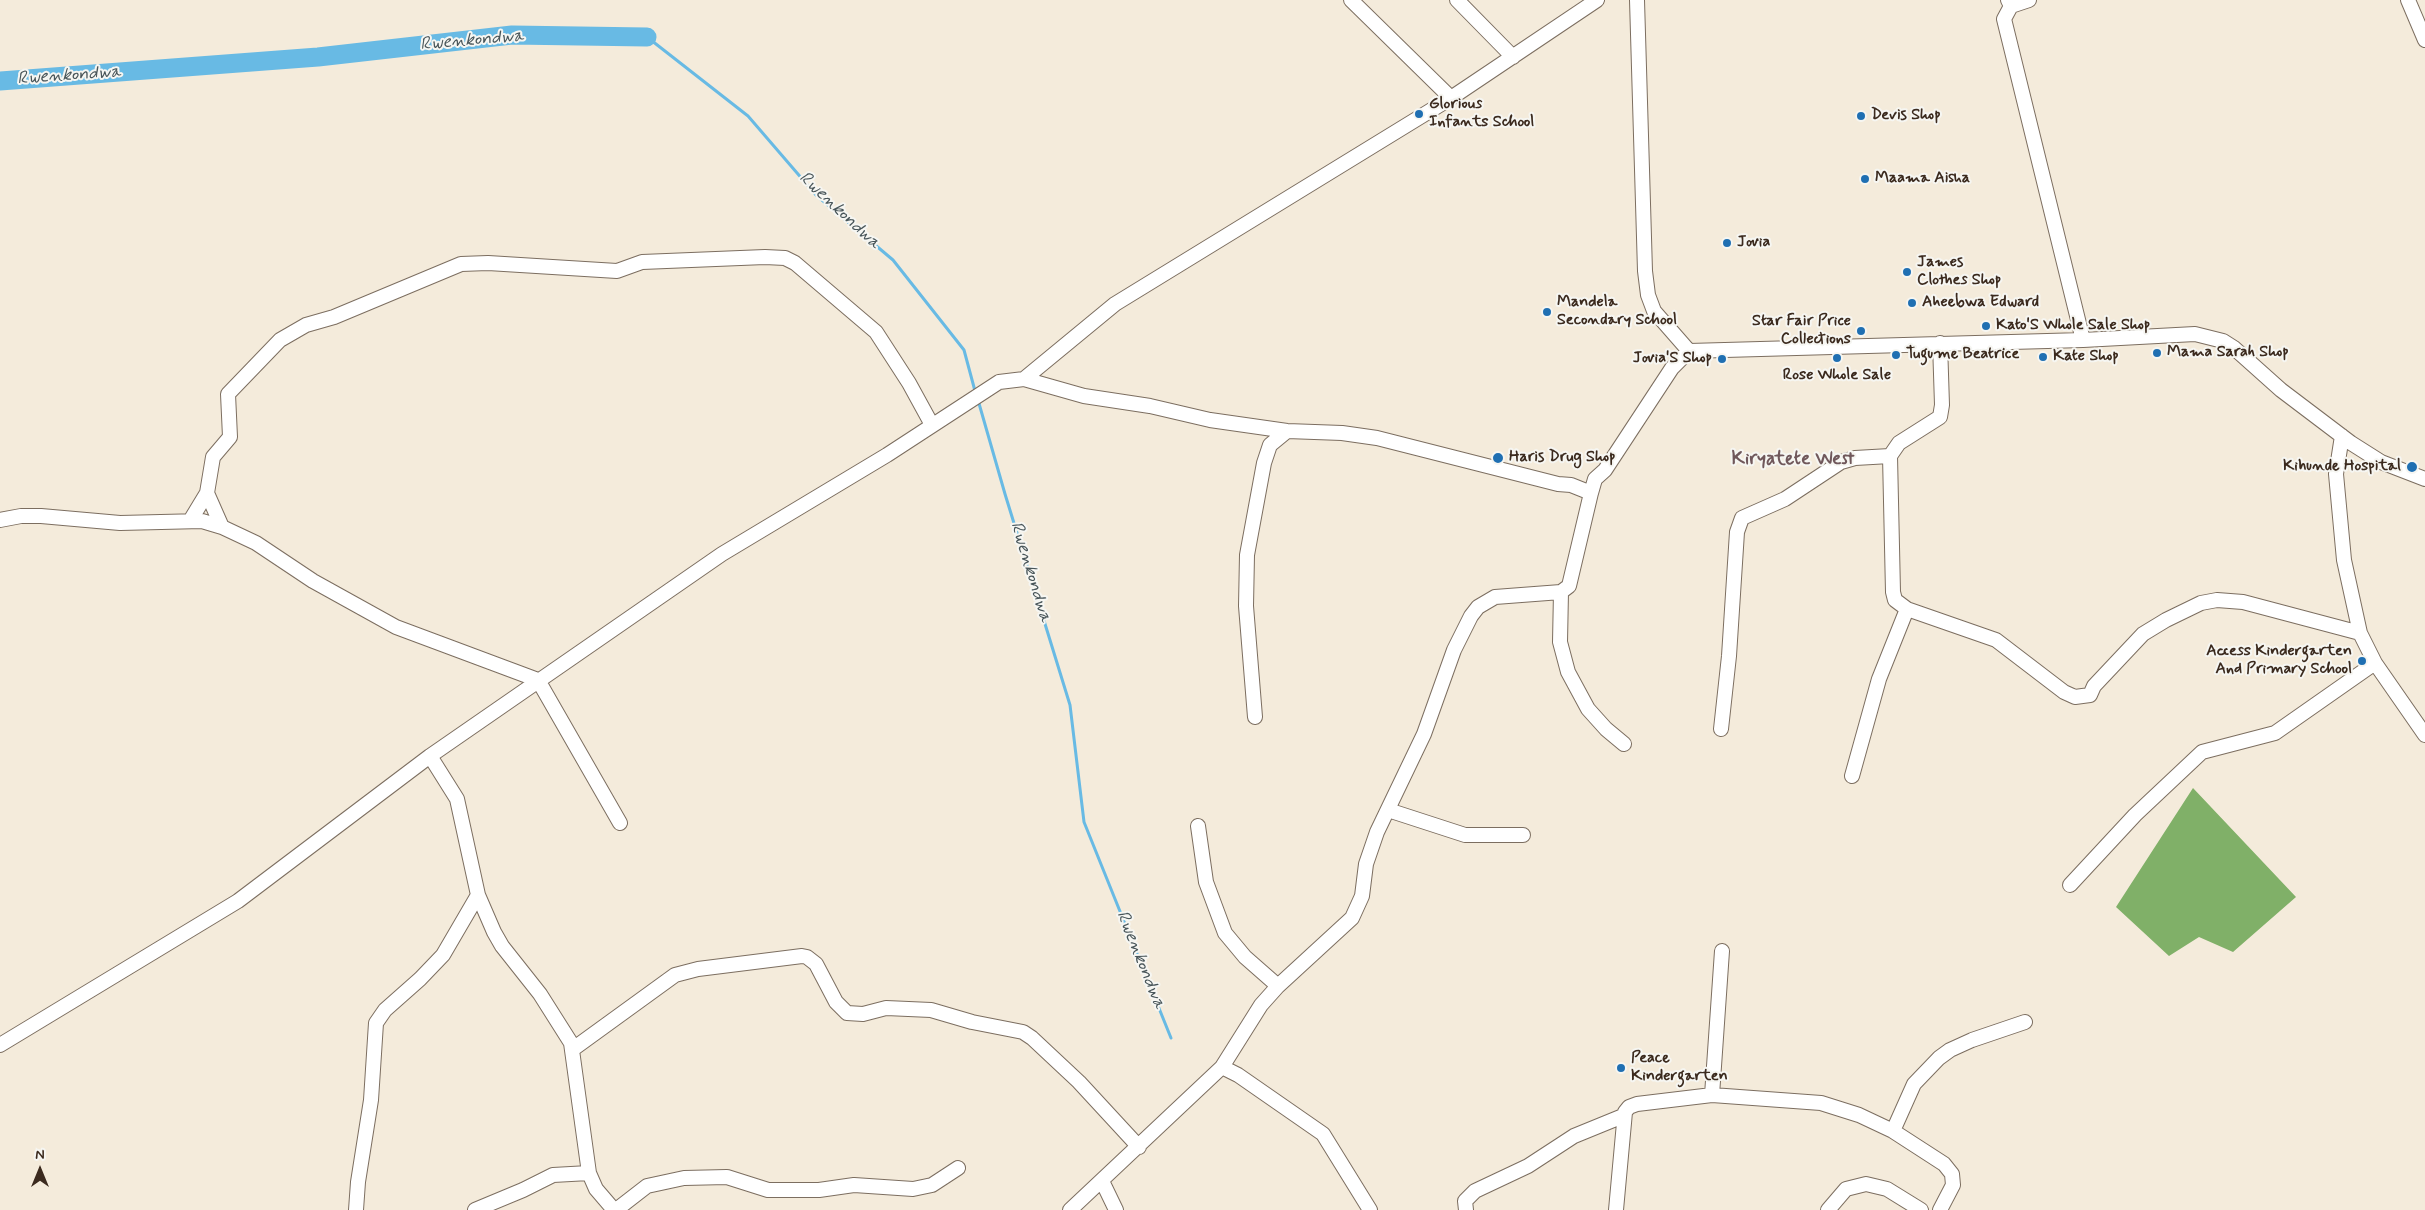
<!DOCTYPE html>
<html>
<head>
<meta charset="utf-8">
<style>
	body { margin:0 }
	#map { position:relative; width:2425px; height:1210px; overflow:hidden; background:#f4ebdb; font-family:Mynerve,sans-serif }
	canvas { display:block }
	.north { position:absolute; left:15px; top:1145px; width:50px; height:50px; -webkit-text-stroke:4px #f6f6f2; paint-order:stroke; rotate:0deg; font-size:14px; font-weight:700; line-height:20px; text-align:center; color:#3b2a1e }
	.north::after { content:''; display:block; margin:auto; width:18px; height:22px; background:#3b2a1e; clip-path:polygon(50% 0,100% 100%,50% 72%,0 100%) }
</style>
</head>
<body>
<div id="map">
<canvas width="2425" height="1210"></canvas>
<div class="north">N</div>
</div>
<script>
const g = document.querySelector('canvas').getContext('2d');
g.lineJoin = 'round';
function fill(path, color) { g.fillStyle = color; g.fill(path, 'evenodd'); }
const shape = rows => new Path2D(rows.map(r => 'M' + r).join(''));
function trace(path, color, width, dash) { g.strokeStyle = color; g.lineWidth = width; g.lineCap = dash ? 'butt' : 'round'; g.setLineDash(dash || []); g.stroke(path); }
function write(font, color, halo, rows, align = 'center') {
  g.font = font + ' Mynerve,sans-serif'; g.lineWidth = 4; g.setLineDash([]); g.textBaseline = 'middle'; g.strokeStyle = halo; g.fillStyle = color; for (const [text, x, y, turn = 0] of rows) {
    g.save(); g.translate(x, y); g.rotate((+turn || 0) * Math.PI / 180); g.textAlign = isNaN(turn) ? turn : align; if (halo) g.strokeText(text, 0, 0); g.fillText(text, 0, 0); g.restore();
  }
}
fill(shape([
	[2193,788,2296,897,2233,952,2199,937,2169,956,2116,907]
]), '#80b068');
trace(shape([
	[647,37,748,116,816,195,893,260,964,350,975,391],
	[978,400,1005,494,1070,705,1084,822,1171,1038]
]), '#68bae4', 3);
trace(shape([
	[0,81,318,57,512,35,647,37]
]), '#68bae4', 19);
const minor = shape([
	[1351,0,1451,98],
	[1457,0,1513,57],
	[1637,0,1645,271,1648,295,1654,311,1689,351],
	[2008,0,2011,6,2004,19,2083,340],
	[2408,0,2425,40],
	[2011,6,2029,0],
	[1940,343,1942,405,1940,417,1899,443,1890,456,1893,592,1895,600,1907,609,1996,640,2064,692,2075,697,2090,695,2094,686,2143,634,2166,620,2201,603,2217,600,2243,602,2360,633],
	[1024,379,1084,396,1150,406,1210,420,1287,431,1342,433,1377,438,1558,484,1571,485,1591,493,1595,479,1605,470,1672,368,1689,351,2083,340,2195,334,2223,341,2234,348,2281,390,2351,443,2381,462,2425,479],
	[2342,436,2336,474,2344,560,2360,633,2375,663,2425,735],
	[207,493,222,527],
	[0,520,21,516,41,516,120,523,202,521,222,527,256,543,313,581,396,627,538,680,620,823],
	[190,521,207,493,213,457,230,437,228,394,280,340,306,325,334,317,461,264,488,263,617,271,642,262,765,257,785,258,795,263,876,332,909,383,932,425],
	[1561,592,1560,642,1568,672,1588,709,1606,729,1624,744],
	[1255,717,1246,606,1247,555,1264,463,1270,445,1287,431],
	[1721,729,1729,656,1737,532,1742,518,1785,499,1841,462,1855,458,1890,456],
	[430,756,457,799,478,895,494,932,502,946,540,994,571,1043,589,1173,596,1189,614,1210],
	[1852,776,1879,679,1907,609],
	[1388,810,1465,835,1523,835],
	[1198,826,1206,882,1225,933,1245,957,1278,986],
	[2070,885,2135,815,2202,752,2275,733,2375,663],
	[0,1045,238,901,430,756,722,554,887,455,999,382,1024,379,1115,304,1451,98,1597,0],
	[573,1049,675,975,698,969,802,956,807,957,816,964,836,1002,847,1013,863,1014,886,1008,931,1010,972,1022,1023,1032,1032,1038,1079,1082,1139,1147],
	[1222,1067,1238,1075,1323,1134,1370,1210],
	[1712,1095,1722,951],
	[1893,1131,1914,1084,1939,1058,1950,1050,1972,1040,2025,1022],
	[1102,1181,1116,1210],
	[356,1210,358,1182,371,1100,376,1023,385,1010,420,979,443,955,478,895],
	[475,1210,523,1190,553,1175,589,1173],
	[616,1210,647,1186,684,1178,727,1177,768,1190,819,1190,854,1185,913,1189,932,1185,958,1168],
	[1070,1210,1222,1067,1261,1005,1278,986,1352,918,1362,896,1366,864,1377,832,1424,734,1454,650,1471,616,1478,607,1495,597,1561,592,1569,586,1591,493],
	[1466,1210,1465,1201,1475,1191,1528,1166,1574,1136,1623,1116],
	[1616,1210,1625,1112,1629,1107,1637,1104,1712,1095,1821,1103,1859,1115,1893,1131,1944,1164,1952,1174,1953,1185,1940,1210],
	[1828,1210,1846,1189,1866,1184,1887,1189,1921,1210]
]);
trace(minor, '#7c6e60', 16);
trace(minor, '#fff', 14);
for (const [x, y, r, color] of [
	[1419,114,5,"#1f6fb2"],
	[1861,116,5,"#1f6fb2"],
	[1865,179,5,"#1f6fb2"],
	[1727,243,5,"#1f6fb2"],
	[1907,272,5,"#1f6fb2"],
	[1912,303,5,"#1f6fb2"],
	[1547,312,5,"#1f6fb2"],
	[1986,326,5,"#1f6fb2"],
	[1861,331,5,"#1f6fb2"],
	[2157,353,5,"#1f6fb2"],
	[1896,355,5,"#1f6fb2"],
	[2043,357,5,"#1f6fb2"],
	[1837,358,5,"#1f6fb2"],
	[1722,359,5,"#1f6fb2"],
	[1498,458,6,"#1f6fb2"],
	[2412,467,6,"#1f6fb2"],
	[2362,661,5,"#1f6fb2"],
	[1621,1068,5,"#1f6fb2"]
]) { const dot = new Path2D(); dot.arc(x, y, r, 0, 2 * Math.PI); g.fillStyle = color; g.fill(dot); trace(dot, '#f6f6f2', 2); }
write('bold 16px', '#3b2a1e', '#f6f6f2', [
	["Glorious",1429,105],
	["Infants School",1429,123],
	["Devis Shop",1871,116],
	["Maama Aisha",1875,179],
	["Jovia",1737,243],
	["James",1917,263],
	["Clothes Shop",1917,281],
	["Mandela",1557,303],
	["Secondary School",1557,321],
	["Aheebwa Edward",1922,303],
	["Star Fair Price",1851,322,"right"],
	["Collections",1851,340,"right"],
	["Kato'S Whole Sale Shop",1996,326],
	["Mama Sarah Shop",2167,353],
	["Tugume Beatrice",1906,355],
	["Kate Shop",2053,357],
	["Jovia'S Shop",1712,359,"right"],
	["Rose Whole Sale",1837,376,"center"],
	["Haris Drug Shop",1509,458],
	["Kihunde Hospital",2401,467,"right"],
	["Access Kindergarten",2352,652,"right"],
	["And Primary School",2352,670,"right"],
	["Peace",1631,1059],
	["Kindergarten",1631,1077]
], 'left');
write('italic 18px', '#485559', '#f6f6f2', [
	["Rwenkondwa",472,41,-5],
	["Rwenkondwa",69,76,-4],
	["Rwenkondwa",839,211,43],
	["Rwenkondwa",1030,572,73],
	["Rwenkondwa",1140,960,68]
]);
write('bold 19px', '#70585b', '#f6f6f2', [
	["Kiryatete West",1793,460]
]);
</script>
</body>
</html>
